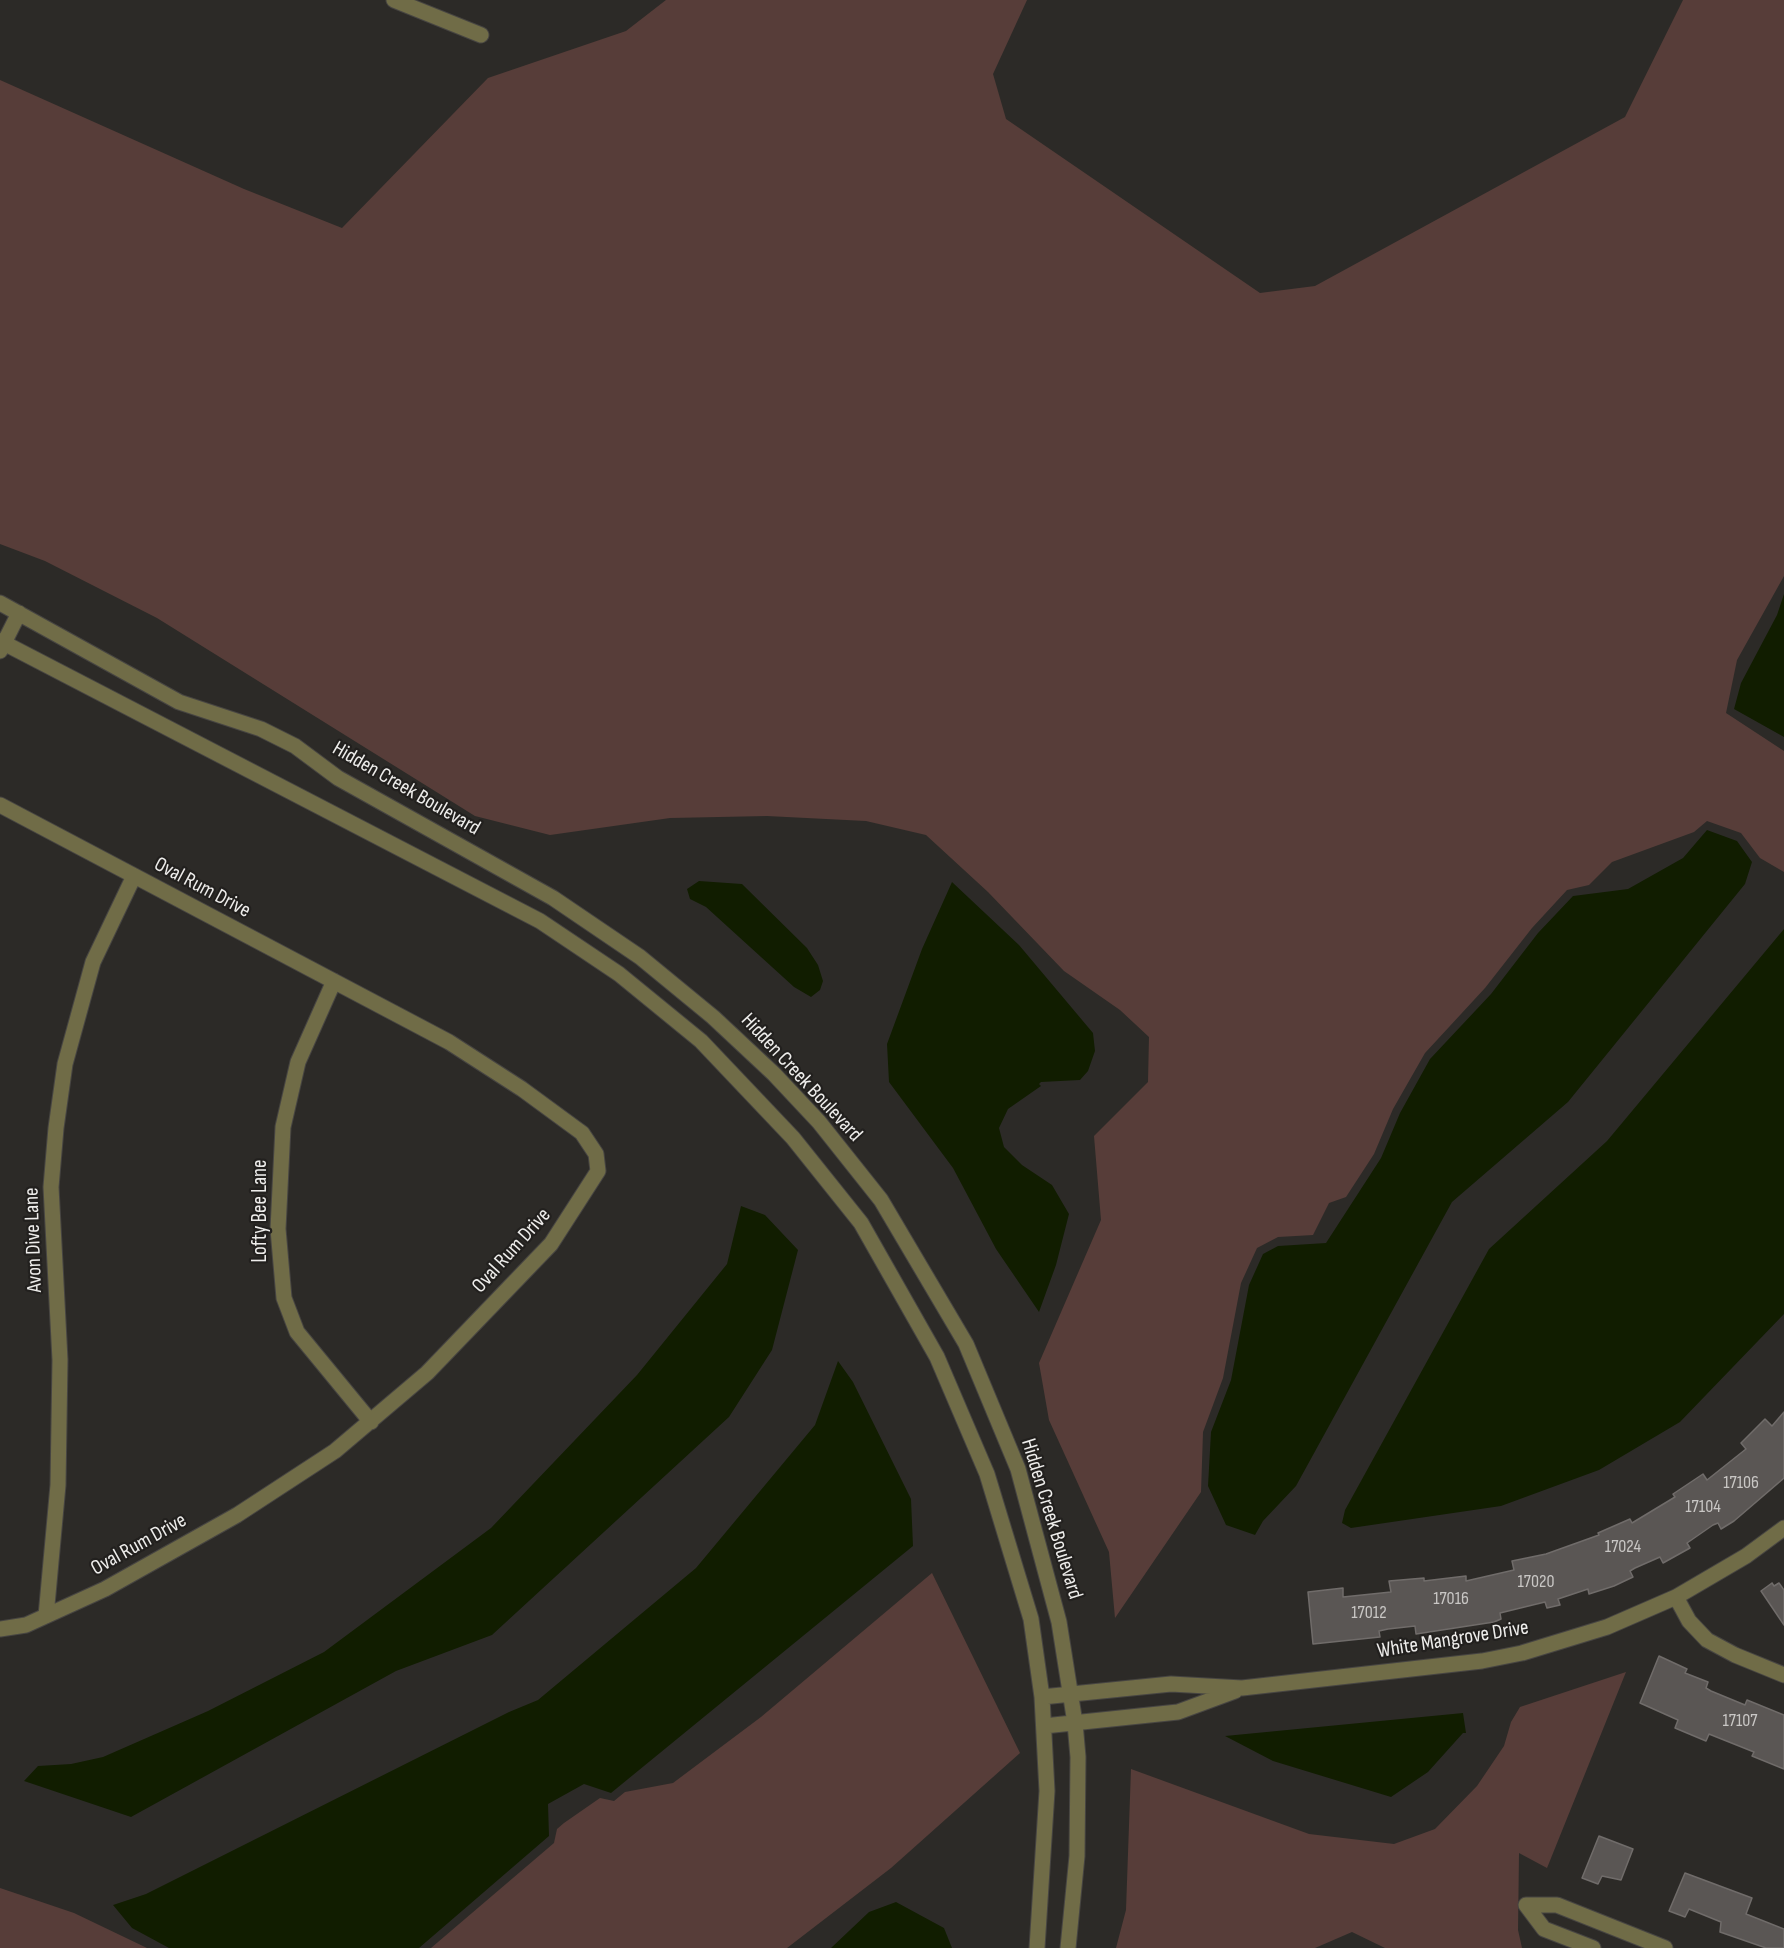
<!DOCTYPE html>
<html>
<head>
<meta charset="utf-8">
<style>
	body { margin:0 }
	canvas { display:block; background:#2c2a27 }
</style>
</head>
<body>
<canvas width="1784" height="1948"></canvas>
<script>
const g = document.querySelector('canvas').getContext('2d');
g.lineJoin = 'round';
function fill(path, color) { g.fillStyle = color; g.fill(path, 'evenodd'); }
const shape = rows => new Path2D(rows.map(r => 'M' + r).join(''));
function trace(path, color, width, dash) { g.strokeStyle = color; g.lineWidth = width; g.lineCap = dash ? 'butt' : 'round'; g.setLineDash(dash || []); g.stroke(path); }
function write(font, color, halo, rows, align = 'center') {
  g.font = font + ' "Sofia Sans Condensed",sans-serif'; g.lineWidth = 4.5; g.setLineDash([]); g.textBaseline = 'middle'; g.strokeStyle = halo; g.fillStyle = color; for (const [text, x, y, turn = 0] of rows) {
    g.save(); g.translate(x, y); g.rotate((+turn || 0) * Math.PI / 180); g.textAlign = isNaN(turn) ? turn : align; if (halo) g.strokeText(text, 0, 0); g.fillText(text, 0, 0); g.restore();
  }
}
fill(shape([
	[666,0,1027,0,993,74,1006,119,1260,293,1315,286,1625,117,1683,0,1784,0,1784,576,1737,660,1726,713,1784,751,1784,872,1760,858,1741,833,1707,821,1694,832,1612,862,1589,885,1567,890,1532,928,1485,988,1425,1053,1393,1109,1374,1154,1346,1197,1329,1203,1313,1235,1278,1237,1257,1248,1241,1283,1223,1378,1203,1432,1201,1492,1115,1618,1109,1552,1049,1420,1039,1363,1101,1220,1094,1136,1148,1082,1149,1037,1120,1010,1064,971,988,892,926,835,866,821,767,816,670,818,550,835,475,816,157,618,45,561,0,544,0,80,244,189,342,228,488,78,626,31],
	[932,1573,1020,1753,891,1868,787,1948,431,1948,554,1843,557,1829,564,1823,600,1798,614,1801,625,1792,673,1783,761,1717],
	[1626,1672,1547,1868,1519,1853,1518,1930,1522,1948,1385,1948,1352,1932,1315,1948,1116,1948,1126,1910,1131,1769,1309,1834,1394,1844,1435,1829,1477,1786,1504,1746,1511,1722,1520,1707],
	[0,1888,74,1913,147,1948,0,1948]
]), '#573d39');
fill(shape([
	[1784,594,1784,737,1734,709,1741,683,1777,615],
	[1707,830,1737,841,1752,862,1745,884,1568,1102,1452,1202,1296,1486,1263,1521,1255,1535,1226,1525,1208,1486,1211,1432,1231,1380,1249,1285,1263,1254,1278,1246,1326,1243,1381,1158,1400,1113,1430,1059,1491,994,1538,933,1573,896,1628,889,1683,858],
	[699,881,742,884,807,948,818,965,823,981,820,990,811,997,794,987,706,907,690,899,687,889],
	[952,882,1019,945,1093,1033,1095,1051,1088,1071,1080,1080,1041,1082,1039,1084,1041,1086,1008,1109,999,1128,1004,1147,1022,1165,1052,1185,1069,1214,1056,1265,1039,1312,996,1249,953,1168,889,1082,887,1044,922,949],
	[1784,929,1784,1314,1680,1422,1599,1470,1501,1506,1351,1528,1342,1523,1345,1510,1489,1249,1607,1141],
	[741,1206,765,1215,798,1250,772,1350,729,1417,492,1635,396,1671,131,1817,24,1781,38,1766,71,1764,103,1757,208,1711,324,1652,491,1528,637,1375,727,1264],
	[838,1361,853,1382,911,1499,913,1546,611,1793,584,1784,548,1804,549,1836,419,1948,169,1948,132,1928,113,1905,146,1894,509,1712,538,1700,696,1568,815,1425],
	[1463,1713,1466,1733,1463,1733,1428,1772,1391,1797,1273,1761,1225,1736],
	[896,1902,944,1928,952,1948,831,1948,869,1912]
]), '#111d00');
const building = shape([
	[1784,1412,1784,1478,1734,1521,1721,1529,1718,1523,1713,1525,1687,1543,1690,1548,1663,1563,1660,1557,1635,1568,1630,1571,1633,1577,1614,1586,1589,1594,1588,1589,1558,1599,1560,1605,1547,1608,1545,1602,1500,1613,1501,1619,1494,1622,1416,1634,1415,1626,1388,1629,1379,1631,1380,1637,1313,1644,1308,1592,1343,1588,1343,1597,1391,1592,1389,1581,1424,1578,1424,1581,1466,1576,1466,1581,1514,1570,1512,1561,1546,1554,1599,1535,1598,1533,1630,1519,1632,1523,1675,1497,1673,1494,1703,1474,1707,1480,1746,1449,1741,1443,1765,1419,1772,1426,1784,1412],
	[1772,1583,1774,1586,1779,1583,1784,1590,1784,1625,1761,1591,1772,1583],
	[1659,1656,1687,1669,1685,1673,1708,1682,1706,1688,1711,1691,1745,1705,1747,1700,1784,1715,1784,1769,1752,1756,1754,1752,1709,1734,1706,1741,1675,1728,1678,1720,1640,1703,1659,1656],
	[1599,1836,1633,1849,1621,1880,1602,1876,1598,1884,1582,1878,1599,1836],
	[1685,1873,1752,1898,1746,1914,1784,1929,1784,1948,1766,1948,1720,1932,1721,1922,1689,1909,1685,1917,1669,1911,1685,1873]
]);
fill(building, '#5a5654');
trace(building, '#706c6a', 1.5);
const minor = shape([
	[394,0,481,35],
	[0,603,179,702,261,729,295,746,338,778,553,898,640,957,713,1017,774,1074,819,1122,881,1200,966,1344,1018,1469,1059,1622,1075,1723,1078,1757,1077,1856,1068,1948],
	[0,641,540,921,619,974,701,1041,793,1138,861,1223,937,1357,987,1474,1031,1619,1042,1697,1047,1791,1037,1948],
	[0,651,19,613],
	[0,805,449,1042,522,1089,582,1133,596,1154,598,1171,551,1244,427,1373,335,1451,237,1515,105,1589,26,1625,0,1629],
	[334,981,298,1062,283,1127,278,1229,284,1298,297,1332,371,1422],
	[1676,1597,1689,1621,1707,1640,1735,1655,1784,1675],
	[46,1616,58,1485,60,1360,51,1187,56,1128,65,1064,93,962,134,876],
	[1042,1697,1171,1684,1242,1688,1482,1661,1522,1653,1607,1627,1676,1597,1746,1556,1784,1528],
	[1044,1726,1178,1712,1235,1691],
	[1526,1905,1557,1905,1665,1948],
	[1526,1905,1544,1929,1593,1948]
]);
trace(minor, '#474542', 17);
trace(minor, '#706c47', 15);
write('18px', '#c9c7c5', null, [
	["17106",1741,1483],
	["17104",1703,1507],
	["17024",1623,1547],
	["17020",1536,1582],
	["17016",1451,1599],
	["17012",1369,1613],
	["17107",1740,1721]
]);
write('21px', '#eeedeb', '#22201e', [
	["Hidden Creek Boulevard",406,789,30],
	["Oval Rum Drive",202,888,28],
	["Hidden Creek Boulevard",801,1078,47],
	["Lofty Bee Lane",261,1211,-90],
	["Avon Dive Lane",34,1240,-92],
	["Oval Rum Drive",512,1251,-48],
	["Hidden Creek Boulevard",1051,1519,73],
	["Oval Rum Drive",139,1545,-29],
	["White Mangrove Drive",1453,1640,-9]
]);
</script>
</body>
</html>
